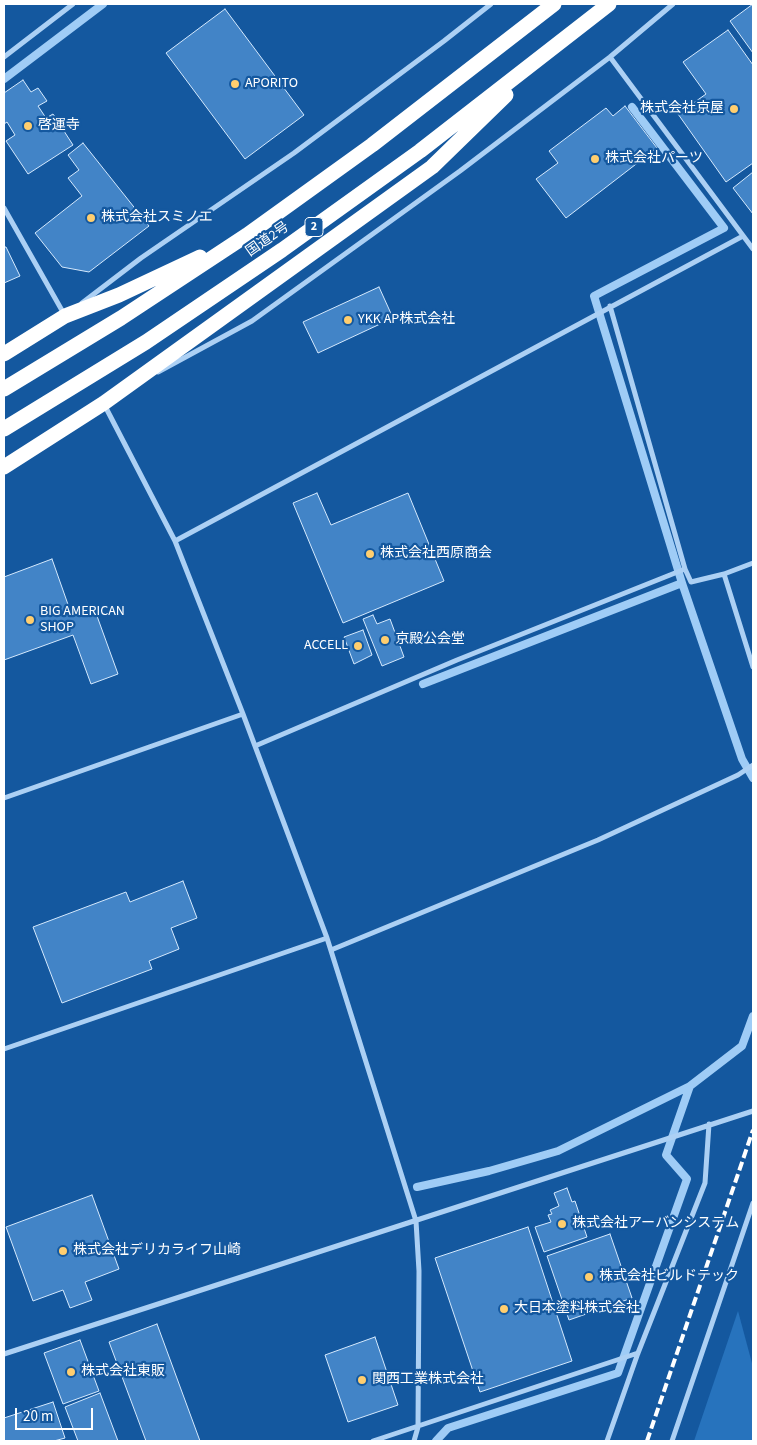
<!DOCTYPE html>
<html>
<head>
<meta charset="utf-8">
<style>
	body { margin:0 }
	#map { position:relative; width:757px; height:1445px; overflow:hidden; background:#14589f; font-family:"Source Sans 3",sans-serif }
	canvas { display:block }
	.frame { position:absolute; inset:0; border:5px solid #fff; pointer-events:none }
	.scale { position:absolute; left:15px; top:1408px; width:78px; height:22px; box-sizing:border-box; border:2px solid #fff; border-top:0; padding-left:6px; font-size:15px; line-height:18px; white-space:nowrap; color:#fff; -webkit-text-stroke:4px #14589f; paint-order:stroke }
</style>
</head>
<body>
<div id="map">
<canvas width="757" height="1445"></canvas>
<div class="frame"></div>
<div class="scale">20 m</div>
</div>
<script>
const g = document.querySelector('canvas').getContext('2d');
g.lineJoin = 'round';
function fill(path, color) { g.fillStyle = color; g.fill(path, 'evenodd'); }
const shape = rows => new Path2D(rows.map(r => 'M' + r).join(''));
function trace(path, color, width, dash) { g.strokeStyle = color; g.lineWidth = width; g.lineCap = dash ? 'butt' : 'round'; g.setLineDash(dash || []); g.stroke(path); }
function write(font, color, halo, rows, align = 'center') {
  g.font = font + ' "Source Sans 3","Noto Sans JP",sans-serif'; g.lineWidth = 4.5; g.setLineDash([]); g.textBaseline = 'middle'; g.strokeStyle = halo; g.fillStyle = color; for (const [text, x, y, turn = 0] of rows) {
    g.save(); g.translate(x, y); g.rotate((+turn || 0) * Math.PI / 180); g.textAlign = isNaN(turn) ? turn : align; if (halo) g.strokeText(text, 0, 0); g.fillText(text, 0, 0); g.restore();
  }
}
fill(shape([
	[738,1311,753,1367,753,1441,694,1441]
]), '#2773bd');
trace(shape([
	[4,79,103,4],
	[632,107,724,228,594,296,682,583],
	[423,684,682,583,742,759,753,778],
	[417,1187,489,1171,558,1151,690,1086,742,1046,753,1016],
	[436,1441,448,1428,618,1373,687,1179,666,1155,690,1086]
]), '#9fccf6', 8);
const building = shape([
	[753,4,753,53,730,21,753,4],
	[225,9,304,115,245,159,166,53,225,9],
	[728,30,753,65,753,163,726,182,678,114,706,94,683,62,728,30],
	[23,80,31,92,38,88,47,101,38,106,46,118,53,114,73,145,28,174,6,141,15,135,7,122,4,124,4,93,23,80],
	[625,106,657,148,566,218,536,179,558,163,549,151,606,108,613,116,625,106],
	[83,143,149,226,89,272,62,267,35,233,82,196,68,178,79,170,68,155,83,143],
	[753,172,753,214,733,188,753,172],
	[4,247,6,247,20,276,4,283,4,247],
	[379,287,393,318,318,353,303,322,379,287],
	[317,493,331,525,408,493,444,581,343,623,293,503,317,493],
	[52,559,71,613,93,605,118,674,91,684,73,635,4,660,4,577,52,559],
	[373,615,377,624,390,619,404,657,382,666,363,619,373,615],
	[363,630,372,655,354,664,344,637,363,630],
	[183,881,197,918,171,928,179,949,149,961,152,969,62,1003,33,927,126,892,130,902,183,881],
	[567,1188,572,1202,575,1201,587,1237,544,1252,535,1227,551,1222,548,1215,552,1214,550,1210,559,1206,554,1193,567,1188],
	[92,1195,119,1269,85,1282,92,1300,70,1308,63,1290,33,1301,6,1227,92,1195],
	[528,1227,572,1361,480,1392,435,1258,528,1227],
	[610,1234,632,1298,569,1320,547,1256,610,1234],
	[157,1324,200,1441,146,1441,109,1342,157,1324],
	[375,1337,398,1405,348,1422,325,1355,375,1337],
	[80,1340,99,1391,63,1404,44,1353,80,1340],
	[100,1393,118,1441,78,1441,65,1407,100,1393],
	[53,1402,65,1438,54,1441,4,1441,4,1418,53,1402]
]);
fill(building, '#4284c7');
trace(building, '#d5e9fd', 1);
trace(shape([
	[4,57,73,4],
	[610,57,753,249],
	[4,208,64,314],
	[82,303,141,258,294,153,444,41,491,4],
	[610,306,685,569],
	[158,372,252,321,460,171,610,57,673,4],
	[105,406,175,541,243,714,327,938,416,1221,419,1271,418,1427,414,1441],
	[175,541,743,236],
	[724,574,753,667],
	[255,746,457,660,685,569,691,582,724,574,753,563],
	[4,798,243,714],
	[331,950,598,840,738,775,753,765],
	[4,1049,327,938],
	[4,1354,753,1111],
	[373,1441,638,1353],
	[607,1441,638,1353,705,1183,709,1124],
	[672,1441,753,1203]
]), '#acd0f4', 5);
trace(shape([
	[4,354,65,316,119,295,200,257],
	[4,389,121,318,247,235,372,145,554,4],
	[4,429,146,342,282,250,420,151,609,4],
	[4,467,104,403,432,167,506,95]
]), '#fff', 15);
trace(shape([
	[647,1441,753,1130]
]), '#fff', 4, [9, 4]);
for (const [x, y, r, color] of [
	[235,84,5,"#ffce6f"],
	[734,109,5,"#ffce6f"],
	[28,126,5,"#ffce6f"],
	[595,159,5,"#ffce6f"],
	[91,218,5,"#ffce6f"],
	[348,320,5,"#ffce6f"],
	[370,554,5,"#ffce6f"],
	[30,620,5,"#ffce6f"],
	[385,640,5,"#ffce6f"],
	[358,646,5,"#ffce6f"],
	[562,1224,5,"#ffce6f"],
	[63,1251,5,"#ffce6f"],
	[589,1277,5,"#ffce6f"],
	[504,1309,5,"#ffce6f"],
	[71,1372,5,"#ffce6f"],
	[362,1380,5,"#ffce6f"]
]) { const dot = new Path2D(); dot.arc(x, y, r, 0, 2 * Math.PI); g.fillStyle = color; g.fill(dot); trace(dot, '#14589f', 2); }
for (const [x, y, w] of [
	[314,227,18]
]) { const box = new Path2D(); box.roundRect(x - w / 2, y - 9.5, w, 19, 4); g.fillStyle = '#14589f'; g.fill(box); trace(box, '#fff', 1); }
write('bold 12px', '#fff', null, [
	["2",314,227]
]);
write('14px', '#fff', '#14589f', [
	["APORITO",245,84],
	["株式会社京屋",724,109,"right"],
	["啓運寺",38,126],
	["株式会社パーツ",605,159],
	["株式会社スミノエ",101,218],
	["YKK AP株式会社",358,320],
	["株式会社西原商会",380,554],
	["BIG AMERICAN",40,612],
	["SHOP",40,628],
	["京殿公会堂",395,640],
	["ACCELL",348,646,"right"],
	["株式会社アーバンシステム",572,1224],
	["株式会社デリカライフ山崎",73,1251],
	["株式会社ビルドテック",599,1277],
	["大日本塗料株式会社",514,1309],
	["株式会社東販",81,1372],
	["関西工業株式会社",372,1380]
], 'left');
write('14px', '#fff', '#14589f', [
	["国道2号",268,240,-35]
]);
</script>
</body>
</html>
